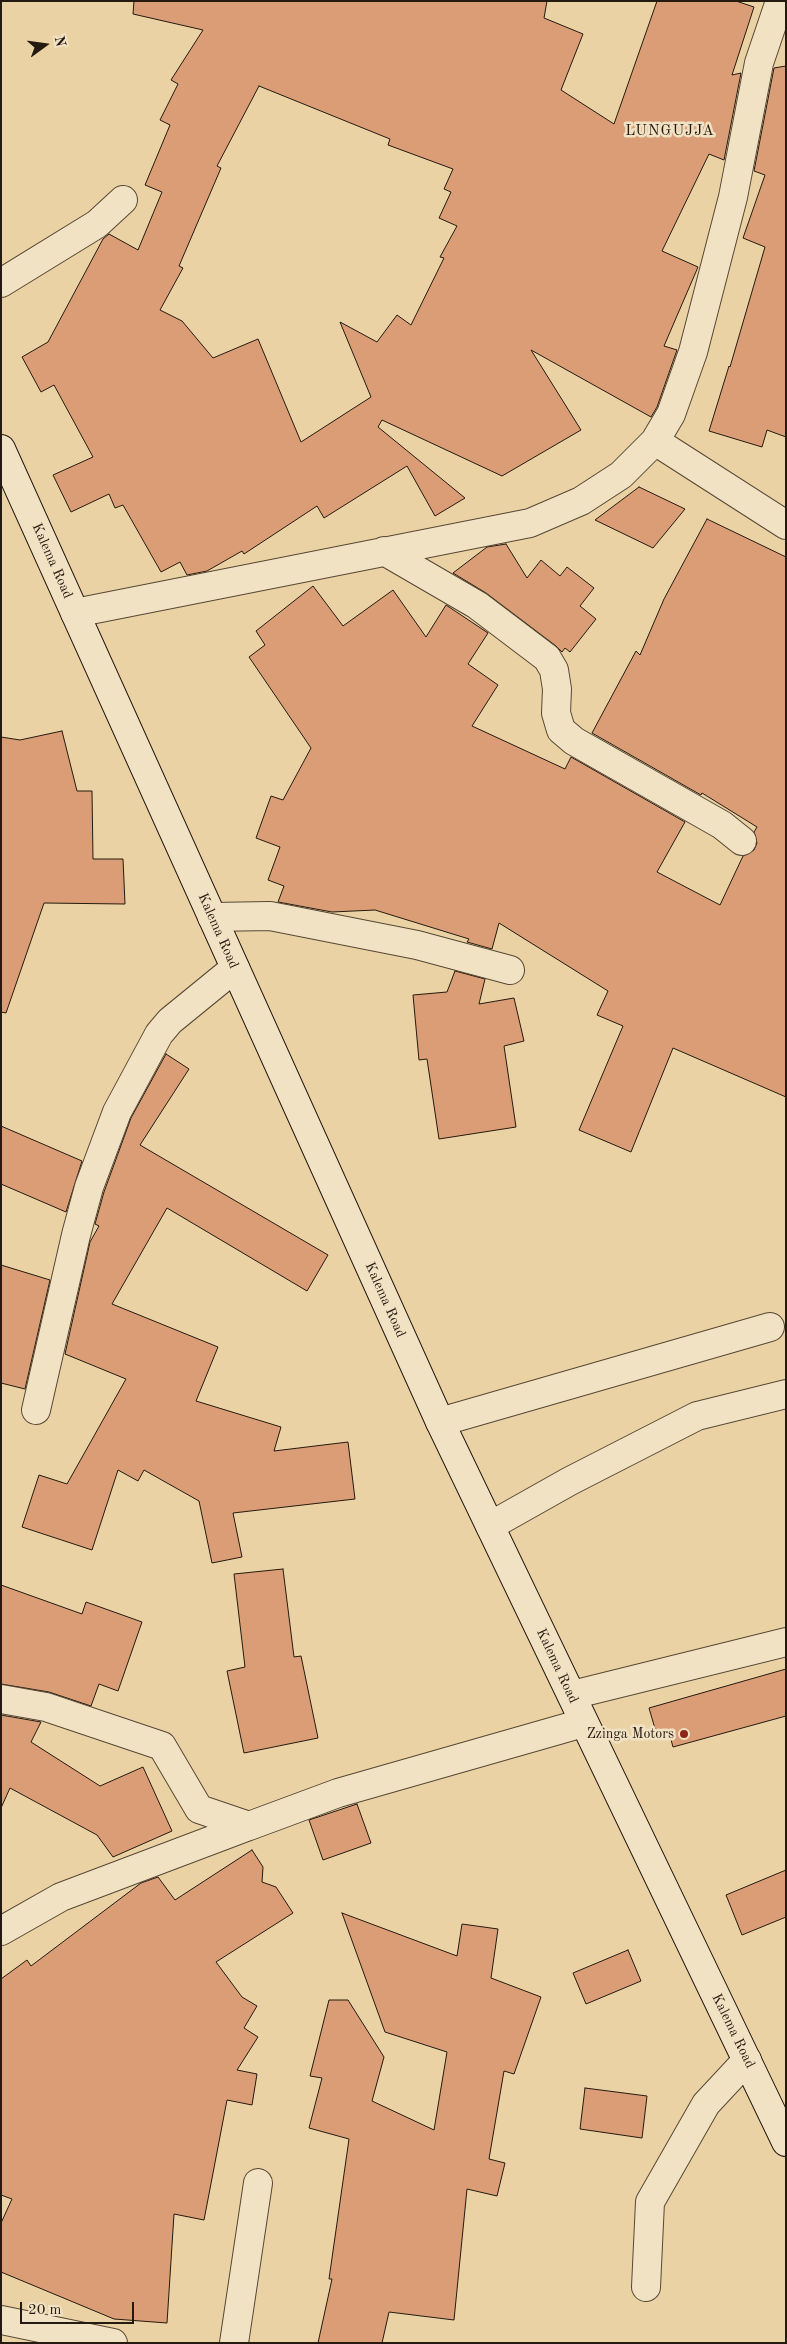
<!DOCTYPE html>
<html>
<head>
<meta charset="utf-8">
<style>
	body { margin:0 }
	#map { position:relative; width:787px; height:2344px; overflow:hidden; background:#ebd2a4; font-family:"Old Standard TT",serif }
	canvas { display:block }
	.frame { position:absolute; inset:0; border:2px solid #241a0f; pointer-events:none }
	.north { position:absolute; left:20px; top:20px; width:50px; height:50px; -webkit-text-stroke:4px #f2e2c4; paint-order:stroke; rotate:76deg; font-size:14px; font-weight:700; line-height:20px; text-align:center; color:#241a0f }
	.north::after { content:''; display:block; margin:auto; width:18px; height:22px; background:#241a0f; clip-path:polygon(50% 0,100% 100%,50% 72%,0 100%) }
	.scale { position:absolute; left:20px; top:2302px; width:114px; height:22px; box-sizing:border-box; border:2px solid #241a0f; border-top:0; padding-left:6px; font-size:15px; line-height:18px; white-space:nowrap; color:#241a0f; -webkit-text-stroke:4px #f2e2c4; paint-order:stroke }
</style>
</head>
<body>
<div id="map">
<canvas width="787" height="2344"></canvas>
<div class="frame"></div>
<div class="north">N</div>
<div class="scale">20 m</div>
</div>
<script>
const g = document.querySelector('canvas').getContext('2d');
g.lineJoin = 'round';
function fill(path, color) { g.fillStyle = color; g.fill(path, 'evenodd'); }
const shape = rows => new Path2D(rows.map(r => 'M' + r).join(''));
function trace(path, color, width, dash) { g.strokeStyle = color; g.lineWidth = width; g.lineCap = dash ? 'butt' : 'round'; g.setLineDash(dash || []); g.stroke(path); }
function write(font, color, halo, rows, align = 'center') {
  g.font = font + ' "Old Standard TT",serif'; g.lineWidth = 5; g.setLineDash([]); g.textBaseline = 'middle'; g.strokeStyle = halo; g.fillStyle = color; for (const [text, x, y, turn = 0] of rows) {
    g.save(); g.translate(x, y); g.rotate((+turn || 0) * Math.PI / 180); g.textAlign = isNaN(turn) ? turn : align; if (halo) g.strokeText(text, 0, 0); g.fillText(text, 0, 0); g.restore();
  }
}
const building = shape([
	[134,1,547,1,544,18,583,34,561,90,614,124,657,1,736,1,754,7,732,75,741,73,724,160,709,154,662,251,698,267,664,346,677,350,657,407,651,417,531,350,581,430,502,476,382,420,378,427,465,498,435,516,407,466,324,518,317,506,244,554,242,551,207,571,187,575,180,562,161,572,123,505,115,508,109,494,71,512,53,475,93,457,54,385,41,392,22,357,48,342,103,239,109,234,138,250,162,192,145,185,170,125,160,120,178,84,171,80,203,30,133,14,134,1],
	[259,86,390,139,388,145,453,169,444,189,451,192,439,218,457,226,440,257,444,258,411,325,397,315,377,342,340,322,371,397,301,442,258,339,213,358,182,321,160,310,183,268,179,266,221,168,217,166,259,86],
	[786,66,786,437,767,430,762,447,709,431,729,366,730,367,765,247,743,238,765,175,754,171,774,68,786,66],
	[639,487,685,509,653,548,595,520,639,487],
	[707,519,786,557,786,1097,673,1048,631,1152,579,1130,623,1026,597,1015,608,991,499,923,492,949,467,942,469,939,375,910,332,912,278,902,284,886,268,880,280,847,256,838,271,796,283,800,311,748,249,657,265,645,256,631,313,586,343,626,393,590,426,637,446,605,488,633,468,664,498,685,472,726,565,769,571,757,685,822,657,872,720,905,743,856,754,850,757,843,754,832,757,827,702,793,701,795,592,733,636,651,640,655,664,599,707,519],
	[506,544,527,578,541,560,560,576,567,567,594,588,580,606,596,619,570,652,565,648,562,652,556,646,486,593,453,573,487,547,506,544],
	[62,731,77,791,92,791,93,859,123,859,125,904,44,903,6,1013,1,1012,1,737,20,740,62,731],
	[455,971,485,979,479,1004,514,998,524,1041,504,1046,516,1127,439,1139,427,1059,419,1060,413,995,447,992,455,971],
	[166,1054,189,1069,140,1145,328,1255,307,1291,167,1208,112,1304,218,1347,196,1401,281,1427,274,1451,348,1442,355,1499,233,1513,242,1557,212,1563,199,1501,144,1470,138,1481,118,1470,92,1550,22,1527,39,1475,67,1484,126,1379,65,1354,90,1242,99,1226,95,1224,104,1192,131,1118,166,1054],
	[1,1126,82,1161,66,1212,1,1184,1,1126],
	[1,1265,50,1280,25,1389,1,1383,1,1265],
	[283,1569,294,1657,301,1656,318,1738,244,1753,227,1671,245,1667,234,1574,283,1569],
	[1,1585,82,1614,86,1602,142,1622,118,1691,99,1684,91,1706,49,1692,1,1684,1,1585],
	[786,1669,786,1716,673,1747,670,1736,658,1739,649,1708,786,1669],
	[1,1715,41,1722,31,1742,100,1786,143,1767,172,1831,113,1857,97,1835,10,1788,1,1808,1,1715],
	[357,1804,371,1843,323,1860,309,1820,357,1804],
	[252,1850,263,1867,262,1882,276,1887,293,1913,216,1962,242,1997,257,2006,244,2028,258,2037,237,2070,257,2074,252,2105,227,2100,204,2220,174,2214,167,2323,114,2319,1,2272,1,2223,12,2199,1,2195,1,1979,27,1960,31,1966,141,1883,158,1877,175,1900,252,1850],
	[786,1870,786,1917,742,1935,726,1895,786,1870],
	[342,1913,457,1956,462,1924,498,1929,491,1978,541,1997,514,2074,504,2071,489,2159,505,2163,497,2196,467,2189,454,2320,389,2312,382,2343,318,2343,332,2279,329,2279,349,2139,309,2128,322,2078,310,2076,329,2000,348,2000,384,2057,372,2101,434,2130,447,2052,385,2032,342,1913],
	[628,1950,641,1981,586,2004,573,1973,628,1950],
	[585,2088,647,2096,642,2138,580,2129,585,2088]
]);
fill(building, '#da9d76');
trace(building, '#241a0f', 1);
const street = shape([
	[1,283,97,224,123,200],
	[655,441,786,525],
	[384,551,477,605,547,658,554,670,557,689,556,713,561,730,574,741,722,825,742,841],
	[75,613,530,523,581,501,621,475,655,441,671,414,693,352,733,197,759,63,780,1],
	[212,917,270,916,417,945,510,970],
	[36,1410,76,1235,89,1187,117,1112,159,1034,170,1021,235,968],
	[440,1422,770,1327],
	[490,1526,570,1481,697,1416,786,1394],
	[572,1695,786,1642],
	[1,1699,46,1707,162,1746,199,1809,249,1826,338,1793,583,1723],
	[1,1931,61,1897,249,1826],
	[646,2287,650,2202,706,2104,747,2060],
	[1,2320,113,2343],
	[234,2343,258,2183]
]);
const secondary = shape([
	[1,449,440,1422,786,2142]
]);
trace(street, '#564834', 30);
trace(secondary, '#241a0f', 30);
trace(street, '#f2e2c4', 28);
trace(secondary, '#f2e2c4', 28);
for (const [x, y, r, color] of [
	[684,1734,5,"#8f2418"]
]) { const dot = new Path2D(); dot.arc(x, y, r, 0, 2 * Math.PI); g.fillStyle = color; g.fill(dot); trace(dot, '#f2e2c4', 2); }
write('14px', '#241a0f', '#f2e2c4', [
	["Kalema Road",52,561,66],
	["Kalema Road",218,931,66],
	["Kalema Road",385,1300,66],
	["Kalema Road",557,1666,65],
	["Kalema Road",733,2031,64]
]);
write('14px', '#241a0f', '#f2e2c4', [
	["Zzinga Motors",674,1734]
], 'right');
g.letterSpacing = '1px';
write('15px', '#241a0f', '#f2e2c4', [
	["LUNGUJJA",670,131]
]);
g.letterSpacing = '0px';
</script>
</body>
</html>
